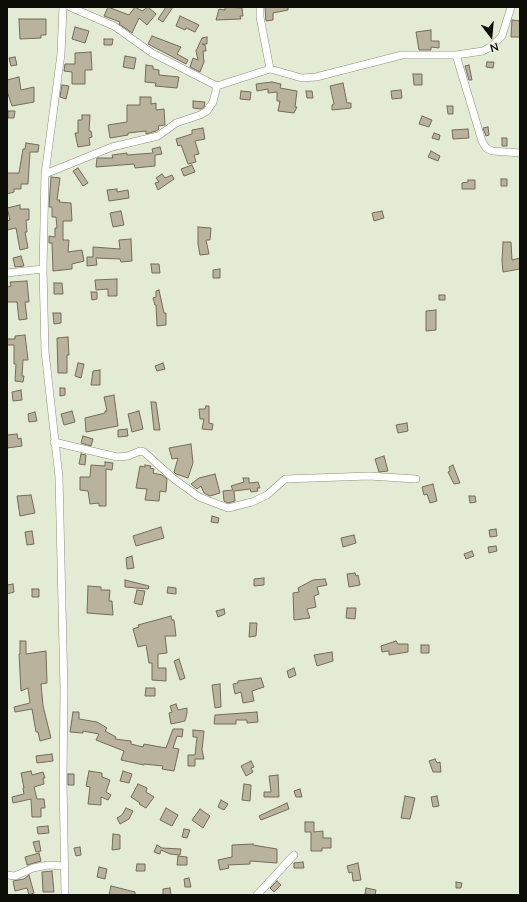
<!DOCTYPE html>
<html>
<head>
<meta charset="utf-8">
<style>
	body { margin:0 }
	#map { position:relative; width:527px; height:902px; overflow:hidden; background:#e4ebd4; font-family:Lato,sans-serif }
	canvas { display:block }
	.frame { position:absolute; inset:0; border:8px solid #0b0d06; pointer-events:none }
	.north { position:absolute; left:471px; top:16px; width:40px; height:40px; -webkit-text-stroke:3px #f2f8e1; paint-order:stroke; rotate:164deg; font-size:11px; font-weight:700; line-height:16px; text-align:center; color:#0b0d06 }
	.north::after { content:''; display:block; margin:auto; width:14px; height:18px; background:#0b0d06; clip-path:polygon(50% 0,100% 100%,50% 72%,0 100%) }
</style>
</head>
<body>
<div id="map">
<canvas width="527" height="902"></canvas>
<div class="frame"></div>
<div class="north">N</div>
</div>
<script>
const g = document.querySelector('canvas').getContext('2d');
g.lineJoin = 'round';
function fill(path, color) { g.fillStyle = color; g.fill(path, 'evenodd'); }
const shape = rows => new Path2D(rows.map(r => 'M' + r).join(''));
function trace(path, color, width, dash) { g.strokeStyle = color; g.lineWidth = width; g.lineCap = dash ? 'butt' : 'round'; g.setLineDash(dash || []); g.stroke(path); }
const building = shape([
	[108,7,129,15,135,7,142,11,148,7,156,14,147,25,139,18,132,33,119,24,120,22,104,16,108,7],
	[166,7,173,7,163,22,158,19,166,7],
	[225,7,242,8,243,16,240,16,241,19,216,20,219,9,225,10,225,7],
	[265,7,288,7,288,10,273,13,273,20,266,21,265,7],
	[180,16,199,25,195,32,186,28,185,30,176,26,180,16],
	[19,19,46,19,46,35,41,35,41,38,20,39,19,19],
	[512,20,520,21,520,37,511,37,512,20],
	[75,27,89,31,85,43,72,39,75,27],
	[431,30,431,41,439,41,439,48,431,47,431,50,419,50,416,32,431,30],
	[152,36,181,47,177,54,188,60,186,64,148,44,152,36],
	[207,37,207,44,202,44,205,45,206,51,203,51,204,62,200,72,190,67,193,58,198,60,196,51,202,38,207,37],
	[104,39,113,39,112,45,104,45,104,39],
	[91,52,92,70,85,70,85,84,72,84,72,72,64,71,65,64,75,64,75,53,91,52],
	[125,56,136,58,134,69,123,67,125,56],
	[15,57,17,65,11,66,9,58,15,57],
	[487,62,494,62,493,68,486,67,487,62],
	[146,65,153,66,153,69,159,70,159,75,179,77,177,88,155,86,156,83,145,82,146,65],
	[469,65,472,80,469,80,465,66,469,65],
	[413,74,422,74,422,85,414,85,413,74],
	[19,77,21,90,34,87,34,102,12,106,7,91,7,80,19,77],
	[272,82,281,84,280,88,297,91,295,107,297,107,294,113,278,111,280,101,277,101,277,92,268,93,268,89,257,91,256,84,272,82],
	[343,83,347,103,351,103,351,108,332,110,332,105,334,104,330,86,343,83],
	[62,85,69,86,66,99,60,97,62,85],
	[401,90,402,98,392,99,391,91,401,90],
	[241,91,251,92,250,100,240,99,241,91],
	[306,91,312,91,313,98,307,98,306,91],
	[140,97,151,97,151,104,156,103,156,110,164,109,165,125,158,126,159,129,156,131,146,134,146,131,128,133,128,135,110,138,108,125,127,122,127,105,140,105,140,97],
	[193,101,205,102,204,107,201,109,193,108,193,101],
	[447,106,453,106,453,114,448,114,447,106],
	[8,111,15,111,14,118,8,118,8,111],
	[82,115,90,115,89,131,91,131,92,137,89,138,90,145,78,147,75,133,78,133,78,120,82,120,82,115],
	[422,116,432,120,429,127,419,124,422,116],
	[488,127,489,135,486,136,483,128,488,127],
	[203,128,205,139,195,141,199,154,194,155,196,162,188,164,181,145,178,146,176,139,192,134,192,130,203,128],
	[468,129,469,138,453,139,452,130,468,129],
	[434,133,440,135,439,140,432,138,434,133],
	[502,138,507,138,507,146,502,146,502,138],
	[26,143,39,145,38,152,30,152,28,184,21,184,21,189,14,189,14,192,7,194,7,173,19,173,23,149,25,149,26,143],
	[160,147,162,154,155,155,155,166,135,168,134,164,96,167,97,158,113,158,112,155,127,153,127,155,153,153,152,149,160,147],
	[431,151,440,156,438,161,428,157,431,151],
	[192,165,195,172,184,176,181,169,192,165],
	[78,168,88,183,83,186,73,171,78,168],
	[162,174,165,178,172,175,174,179,158,190,155,183,159,182,156,178,162,174],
	[51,177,60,178,57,200,60,200,59,202,71,203,72,221,63,221,63,240,69,240,68,252,82,250,84,261,72,264,72,269,53,271,52,243,49,243,49,236,55,237,55,228,57,228,56,217,52,217,52,207,49,207,51,177],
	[501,179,507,179,507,186,501,186,501,179],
	[468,180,475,180,475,189,462,189,462,183,468,182,468,180],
	[117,189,117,192,128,190,129,198,109,201,107,190,117,189],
	[20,205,20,209,29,209,29,220,26,220,27,232,25,232,28,248,20,250,16,228,7,230,7,221,10,220,7,208,20,205],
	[121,211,124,225,113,227,110,213,121,211],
	[382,211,384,218,374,221,372,213,382,211],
	[198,227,211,228,210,240,206,240,209,254,200,255,198,244,198,227],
	[131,239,132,261,121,262,120,259,96,258,97,265,87,266,87,257,93,257,93,247,120,249,119,240,131,239],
	[503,242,511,242,512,260,520,258,520,269,503,272,502,261,503,242],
	[21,256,24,266,15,267,13,258,21,256],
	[151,264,159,264,160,273,152,273,151,264],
	[220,269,220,278,213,278,213,270,220,269],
	[117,279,117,296,108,296,108,289,96,290,95,280,117,279],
	[27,281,29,302,25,302,27,319,19,320,17,302,7,302,7,287,11,286,10,282,27,281],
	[54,283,62,283,63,294,54,294,54,283],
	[159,290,164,313,166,313,166,325,157,326,156,305,155,305,153,298,156,297,156,291,159,290],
	[91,292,97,292,97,299,92,300,91,292],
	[439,295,445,295,445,300,439,300,439,295],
	[436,310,436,330,426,331,426,311,436,310],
	[53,313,61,313,61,323,54,324,53,313],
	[25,335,28,360,23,360,22,376,24,376,23,382,15,381,16,364,14,364,14,345,7,345,7,339,15,339,15,336,25,335],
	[68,337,69,355,67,355,67,373,58,373,57,338,68,337],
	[78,363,84,364,81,378,75,376,78,363],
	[163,363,165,369,157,371,155,366,163,363],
	[100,370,100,385,91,385,93,371,100,370],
	[60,388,65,388,65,395,60,396,60,388],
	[21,390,22,400,13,401,12,392,21,390],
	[114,395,118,426,86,432,85,418,105,413,105,411,107,411,104,397,114,395],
	[151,402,156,402,160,430,154,430,151,402],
	[206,406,209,406,209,423,213,424,212,430,202,429,204,419,200,419,199,409,205,409,206,406],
	[72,411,75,422,64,425,61,414,72,411],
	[139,411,143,429,132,432,128,414,139,411],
	[35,412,37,421,29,422,28,414,35,412],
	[407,423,408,431,398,433,396,425,407,423],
	[127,429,128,436,118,437,118,430,127,429],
	[17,434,18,439,21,438,22,446,7,448,7,435,17,434],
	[83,436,93,439,91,446,81,443,83,436],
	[191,444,193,463,188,478,176,474,174,472,178,458,172,459,169,448,191,444],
	[81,454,86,455,85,465,79,464,81,454],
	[384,456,388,471,379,472,375,459,384,456],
	[105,462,113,463,112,470,106,469,106,506,99,506,99,503,90,504,88,491,80,490,80,477,90,477,91,465,105,466,105,462],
	[145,465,151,466,150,468,154,469,153,473,162,475,167,479,166,492,160,491,159,501,145,500,147,489,136,488,140,466,145,467,145,465],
	[453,465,460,483,454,484,448,472,450,471,449,467,453,465],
	[215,474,220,493,210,496,204,493,201,486,197,489,191,484,199,478,215,474],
	[243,478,249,478,249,483,258,482,260,488,257,488,258,491,251,492,250,489,234,491,235,501,228,503,224,501,223,491,233,490,231,486,244,482,243,478],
	[433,484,437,501,430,503,427,494,424,495,422,487,433,484],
	[31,495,35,513,20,516,17,496,31,495],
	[469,496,475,496,476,502,470,503,469,496],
	[212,516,219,518,218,523,211,522,212,516],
	[161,527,164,538,136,546,133,536,161,527],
	[496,529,497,536,490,537,489,530,496,529],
	[32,531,34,544,27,545,25,532,32,531],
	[354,535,356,543,343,547,341,538,354,535],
	[496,546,497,551,489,553,488,547,496,546],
	[472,551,474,556,466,559,464,554,472,551],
	[132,556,134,568,127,569,126,558,132,556],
	[355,573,356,576,358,575,360,585,349,587,347,574,355,573],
	[264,578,264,585,254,586,254,579,264,578],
	[325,579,327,585,317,587,319,594,314,596,316,607,307,609,310,618,294,620,293,593,299,592,298,588,313,580,325,579],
	[125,580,149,586,148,589,125,587,125,580],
	[13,584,14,592,7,594,7,585,13,584],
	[88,586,101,587,101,590,110,590,109,601,112,601,113,615,87,613,88,586],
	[168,587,176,588,176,594,167,593,168,587],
	[32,589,39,589,39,597,32,597,32,589],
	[137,590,145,591,142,605,134,603,137,590],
	[347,608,356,608,355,619,346,618,347,608],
	[224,609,225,614,218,617,216,611,224,609],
	[171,616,172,620,174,620,176,636,165,636,167,653,158,654,158,668,166,668,166,681,152,680,152,663,149,663,146,645,138,647,133,629,139,627,138,625,171,616],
	[250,623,257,623,256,636,249,637,250,623],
	[20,641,26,641,26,654,46,651,47,683,41,684,43,706,51,738,40,741,38,732,36,732,32,709,15,712,14,707,30,703,28,688,21,691,19,654,20,654,20,641],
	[396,641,398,644,408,644,408,652,389,655,389,651,382,652,381,646,396,641],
	[421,645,429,645,429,653,421,653,421,645],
	[332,652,333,661,317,666,314,655,332,652],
	[179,659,185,678,180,680,174,661,179,659],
	[294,668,296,675,289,678,287,671,294,668],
	[261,678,264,687,252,691,254,701,243,703,241,692,235,694,233,684,238,683,238,681,261,678],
	[220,684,221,707,215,708,212,685,220,684],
	[146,688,155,688,155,696,145,696,146,688],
	[176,704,178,710,187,708,187,713,185,721,171,724,169,713,172,712,170,706,176,704],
	[73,712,79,712,79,719,97,722,107,728,105,731,116,737,115,739,131,741,131,744,143,747,144,744,166,748,173,729,183,729,182,737,177,736,173,748,179,749,174,771,162,769,163,766,144,764,144,765,121,760,124,751,96,740,99,734,83,731,83,733,70,732,73,712],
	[257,712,258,722,247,723,247,720,236,720,236,724,214,724,215,715,257,712],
	[193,730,204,731,202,750,204,759,195,759,195,766,188,766,188,755,195,755,197,737,193,737,193,730],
	[52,754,53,761,37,763,36,756,52,754],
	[435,759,437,763,440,762,441,772,433,772,429,761,435,759],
	[251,761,254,767,251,768,253,772,246,776,241,766,251,761],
	[31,771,32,775,43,772,45,778,43,778,44,784,34,787,37,799,44,799,45,808,41,808,41,817,32,817,31,799,13,803,12,797,24,794,23,788,24,788,21,773,31,771],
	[89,771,102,773,102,777,110,780,106,792,111,795,108,800,101,797,101,805,88,804,90,787,86,786,89,771],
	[123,771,132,774,129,783,120,781,123,771],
	[68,774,74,774,74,785,68,785,68,774],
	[278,775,279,797,264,797,264,792,271,792,269,776,278,775],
	[138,784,147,788,146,792,154,797,146,808,139,804,140,803,131,797,138,784],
	[244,784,251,785,250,801,242,800,244,784],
	[300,789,302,797,296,797,294,791,300,789],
	[405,796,415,798,410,819,401,818,405,796],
	[437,796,439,806,433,807,431,797,437,796],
	[221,800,228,804,224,810,218,807,221,800],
	[287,803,289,809,261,820,259,816,287,803],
	[126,808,133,811,129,819,120,824,117,818,122,815,126,808],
	[166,808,178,815,172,826,160,820,166,808],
	[200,809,210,816,203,828,192,820,200,809],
	[305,822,314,822,314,832,323,831,323,838,331,838,331,848,322,848,322,851,311,851,311,832,305,832,305,822],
	[48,826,49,833,38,834,37,827,48,826],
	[184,829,190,830,187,838,182,837,184,829],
	[113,834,120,835,120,849,112,850,113,834],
	[39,841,41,851,36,852,33,842,39,841],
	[253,844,253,845,277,849,277,863,250,861,250,864,228,865,229,868,220,870,218,860,232,857,232,845,253,844],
	[157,845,162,848,181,849,180,855,170,854,161,850,160,854,154,852,157,845],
	[80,847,81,855,76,856,74,848,80,847],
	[39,853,41,861,27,865,25,857,39,853],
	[178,856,187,857,187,865,177,865,178,856],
	[303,862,304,868,294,868,294,863,303,862],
	[358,863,361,880,353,881,352,872,349,873,347,866,358,863],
	[137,864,145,864,145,871,136,871,137,864],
	[99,867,107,869,105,879,97,877,99,867],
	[52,871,54,892,43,892,42,872,52,871],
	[29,875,34,893,29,895,27,888,15,891,13,881,24,879,29,875],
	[189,878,191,887,185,887,184,879,189,878],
	[277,881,281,885,274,892,270,888,277,881],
	[456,882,462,883,461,888,456,888,456,882],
	[111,886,135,892,135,895,109,895,111,886],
	[170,888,171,895,163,895,163,889,170,888],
	[366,888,376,890,375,895,365,894,366,888]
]);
fill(building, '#b9b29d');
trace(building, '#726c58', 1);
const minor = shape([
	[63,7,61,54,45,174,43,269,45,351,59,477,64,691,63,779,65,895],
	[70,7,114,26,152,53,217,86,270,69,302,78,316,77,402,55,456,55,483,51,492,46,502,36,511,7],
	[260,7,260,17,270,69],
	[456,55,482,141,486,148,492,151,520,153],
	[45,174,112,147,158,136,176,123,200,115,207,111,213,102,217,86],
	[7,273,43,269],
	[54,442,117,457,128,456,140,451,144,452,174,479,199,497,228,508,252,502,267,495,285,479,369,476,416,479],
	[7,875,15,876,33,868,48,865,65,866],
	[257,895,294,855]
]);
trace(minor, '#8a8f7b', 8);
trace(minor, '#fff', 7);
</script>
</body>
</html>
